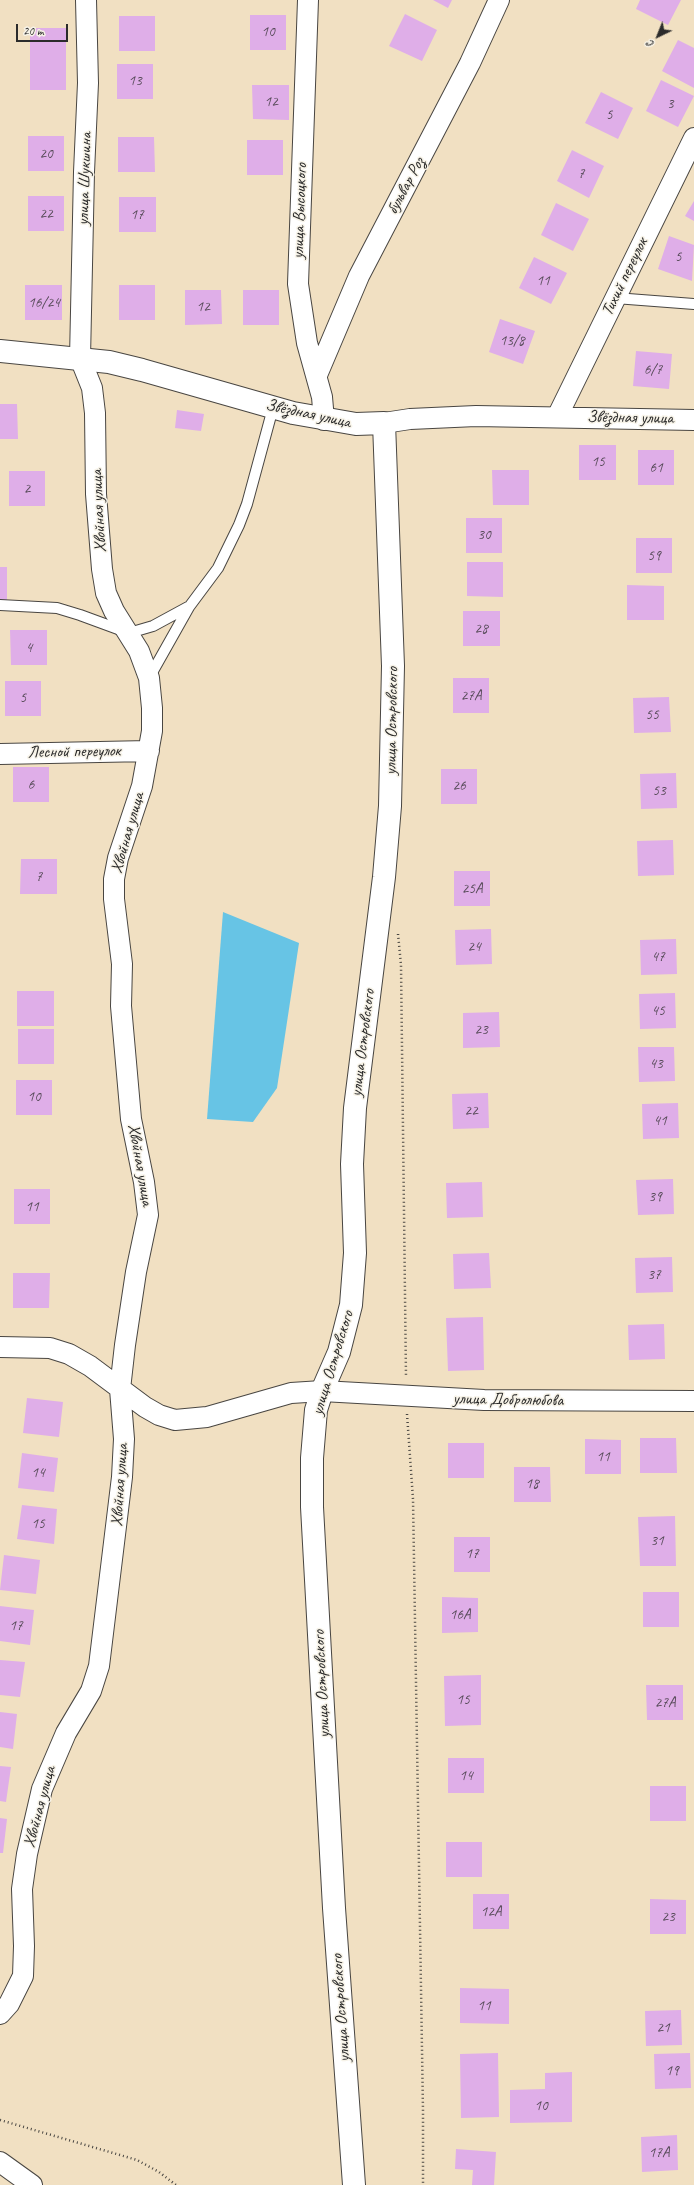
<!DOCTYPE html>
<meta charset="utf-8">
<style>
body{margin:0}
#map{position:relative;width:694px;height:2185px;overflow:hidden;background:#f1e0c2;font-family:Caveat,sans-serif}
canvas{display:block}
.north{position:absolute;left:638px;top:16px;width:40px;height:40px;-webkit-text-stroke:3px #f7f3e8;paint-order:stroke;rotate:223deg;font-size:11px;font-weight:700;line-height:16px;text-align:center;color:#2b2b2b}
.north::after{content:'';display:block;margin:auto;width:14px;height:18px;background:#2b2b2b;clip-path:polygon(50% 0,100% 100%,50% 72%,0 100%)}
.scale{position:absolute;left:16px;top:24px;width:52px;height:18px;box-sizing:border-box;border:2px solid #2b2b2b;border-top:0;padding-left:5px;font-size:12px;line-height:14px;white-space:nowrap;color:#2b2b2b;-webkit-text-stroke:3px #f7f3e8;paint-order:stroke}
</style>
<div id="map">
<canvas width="694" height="2185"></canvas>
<div class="north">С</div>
<div class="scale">20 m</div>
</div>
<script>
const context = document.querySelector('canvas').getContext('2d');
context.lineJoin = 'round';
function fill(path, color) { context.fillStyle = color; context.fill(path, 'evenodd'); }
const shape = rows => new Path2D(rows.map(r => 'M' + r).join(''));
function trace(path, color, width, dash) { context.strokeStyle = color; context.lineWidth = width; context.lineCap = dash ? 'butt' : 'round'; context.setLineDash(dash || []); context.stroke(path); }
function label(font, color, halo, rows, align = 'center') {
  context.font = font + ' Caveat,sans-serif'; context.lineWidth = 3; context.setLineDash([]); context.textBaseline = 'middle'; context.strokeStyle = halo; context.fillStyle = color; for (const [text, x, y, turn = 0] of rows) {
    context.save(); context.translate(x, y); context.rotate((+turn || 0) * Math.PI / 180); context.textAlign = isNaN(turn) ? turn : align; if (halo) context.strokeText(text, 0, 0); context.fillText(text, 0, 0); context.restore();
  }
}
fill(shape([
 [223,912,299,943,277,1088,253,1122,207,1119]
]), '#67c4e5');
fill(shape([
 [433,0,452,0,448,8],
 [640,0,681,0,668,25,636,9],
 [405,14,437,30,422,61,389,46],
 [250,15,286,15,286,50,250,50],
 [119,16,155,16,155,51,119,51],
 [30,28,66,28,66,90,30,90],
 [678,40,694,48,694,88,662,71],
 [117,64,153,64,153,99,117,99],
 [661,80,694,96,678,127,646,111],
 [252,85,289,85,289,120,253,119],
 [601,92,633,108,618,139,585,123],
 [28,136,64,136,64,171,28,171],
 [118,137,154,137,155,172,118,172],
 [247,140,283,140,283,175,247,175],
 [572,150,604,166,589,198,557,181],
 [28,196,64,196,64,231,28,231],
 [119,197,156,197,156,232,119,232],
 [694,201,694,221,685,216],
 [556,203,589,219,573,251,541,235],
 [669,236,694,245,692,281,658,269],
 [534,257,567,273,551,304,519,288],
 [25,285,62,285,62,320,25,320],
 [119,285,155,285,155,320,119,320],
 [185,290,221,290,222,324,185,325],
 [243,290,279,290,279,325,243,325],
 [500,319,535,331,523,364,489,352],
 [636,351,672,354,669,389,633,386],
 [0,404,17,404,18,439,0,439],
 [177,410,204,414,201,431,175,428],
 [579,445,616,445,616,480,579,480],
 [638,450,674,450,674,485,638,485],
 [492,470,529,470,529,505,493,505],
 [9,471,45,471,45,506,9,506],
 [466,518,502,518,502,553,466,553],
 [636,538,672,538,672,573,636,573],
 [467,562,503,562,503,597,467,596],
 [0,567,7,567,7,602,0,602],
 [627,585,664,586,664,620,627,620],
 [463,611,500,611,500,646,463,646],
 [10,630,47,630,47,665,11,665],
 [453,678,489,678,489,713,453,713],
 [5,681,41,681,41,716,5,716],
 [669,697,671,732,634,733,633,698],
 [13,767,49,767,49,802,13,802],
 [441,769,477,769,477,804,441,804],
 [676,773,677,808,641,809,640,774],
 [673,840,674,875,638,876,637,841],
 [21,859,57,859,57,894,20,894],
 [454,871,490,871,490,906,454,906],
 [491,929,492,964,456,965,455,930],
 [676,939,677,974,641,975,640,940],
 [17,991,54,991,54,1026,17,1026],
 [675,993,676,1028,640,1029,639,994],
 [499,1012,500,1047,463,1048,463,1013],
 [18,1029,54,1029,54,1064,18,1064],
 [638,1047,674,1047,675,1081,639,1082],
 [16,1080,52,1080,52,1115,16,1115],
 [488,1093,489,1128,453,1129,452,1094],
 [678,1103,679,1138,643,1139,642,1104],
 [673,1179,674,1214,638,1215,636,1180],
 [482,1182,483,1217,447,1218,446,1183],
 [14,1189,50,1189,50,1224,14,1224],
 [489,1253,491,1288,454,1289,453,1254],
 [672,1257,673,1292,636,1293,635,1258],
 [13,1273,50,1273,49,1308,13,1308],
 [483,1317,484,1370,448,1371,446,1318],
 [664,1324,665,1359,629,1360,628,1325],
 [27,1398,63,1402,59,1437,23,1433],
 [640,1438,676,1438,677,1473,640,1473],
 [585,1439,621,1440,621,1474,585,1474],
 [448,1443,484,1443,484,1478,448,1478],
 [22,1453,58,1458,54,1492,18,1488],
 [514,1467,550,1467,551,1502,514,1502],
 [22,1505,57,1509,54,1544,17,1539],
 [675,1516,676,1566,640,1566,638,1517],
 [454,1537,490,1537,490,1572,454,1572],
 [4,1555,40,1560,36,1594,0,1590],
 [643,1592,679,1592,679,1627,643,1627],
 [442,1597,478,1598,478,1632,442,1633],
 [0,1606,34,1610,30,1645,0,1641],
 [0,1660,25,1662,20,1697,0,1695],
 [481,1675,481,1725,445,1726,444,1676],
 [646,1685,683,1685,683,1720,647,1720],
 [0,1712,17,1714,13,1749,0,1747],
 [448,1758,484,1758,484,1793,448,1793],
 [0,1766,11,1767,6,1802,0,1801],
 [650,1786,686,1786,686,1821,650,1821],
 [0,1818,7,1819,3,1853,0,1853],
 [446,1842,482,1842,482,1877,446,1877],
 [473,1894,509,1894,509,1929,473,1929],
 [650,1899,686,1900,686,1934,650,1934],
 [460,1988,509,1989,509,2024,460,2023],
 [681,2010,682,2045,646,2046,645,2011],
 [498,2053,499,2117,461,2118,460,2054],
 [690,2053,691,2088,655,2089,654,2054],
 [572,2072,572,2122,510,2123,510,2090,545,2089,545,2073],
 [677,2135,678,2170,642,2172,641,2137],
 [456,2149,496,2152,494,2185,472,2185,473,2170,455,2169]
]), '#dfaee8');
const service = shape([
 [615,298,694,304],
 [0,605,57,608,80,615,129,633,153,626,188,607],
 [149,678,189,607,218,568,239,525,247,504,273,408]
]);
const minor = shape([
 [308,0,298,284,307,343,322,397,324,420],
 [317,375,359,276,470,63,499,0],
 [557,417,694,138],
 [384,423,410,419,476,416,694,420],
 [0,754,149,751],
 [0,1347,50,1348,69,1354,90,1366,145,1407,159,1415,175,1420,207,1417,291,1393,322,1391,484,1400,694,1401],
 [0,2014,9,2004,23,1976,24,1946,22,1889,27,1854,42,1789,66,1733,91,1691,99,1666,122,1477,124,1439,120,1389,125,1345,136,1272,148,1215,144,1182,131,1119,121,1006,122,964,114,899,114,879,118,858,142,786,152,731,152,708,149,678,139,651,114,611,106,593,102,569,96,494,95,413,92,388,80,358,84,172,88,83,86,0],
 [0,2162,32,2185]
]);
const tertiary = shape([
 [0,351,109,362,142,370,293,413,356,424,384,423,393,666,390,806,384,877,355,1108,352,1164,355,1253,351,1305,339,1352,322,1391,316,1410,312,1458,312,1507,334,1908,354,2185]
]);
trace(service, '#494642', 12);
trace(minor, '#494642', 22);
trace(tertiary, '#494642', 24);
trace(shape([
 [398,934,401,965,406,1377],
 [407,1414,413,1499,423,2111,423,2185],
 [0,2120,137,2160,159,2172,176,2185]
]), '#494642', 2.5, [1, 3]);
trace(service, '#fff', 10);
trace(minor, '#fff', 20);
trace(tertiary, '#fff', 22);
label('15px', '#584c5a', null, [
 ["10",268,32],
 ["13",135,81],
 ["12",271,102],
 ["3",670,104],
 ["5",609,115],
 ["20",46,154],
 ["7",581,174],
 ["22",46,214],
 ["17",137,215],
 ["5",678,257],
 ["11",543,281],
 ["16/24",44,303],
 ["12",203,307],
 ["13/8",512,341],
 ["6/7",653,370],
 ["15",598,462],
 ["61",656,468],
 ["2",27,489],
 ["30",484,535],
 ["59",654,556],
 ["28",481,629],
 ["4",29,648],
 ["27А",471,696],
 ["5",23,698],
 ["55",652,715],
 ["6",31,785],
 ["26",459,786],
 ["53",659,791],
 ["7",39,877],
 ["25А",472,889],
 ["24",474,947],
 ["47",658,957],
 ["45",658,1011],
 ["23",481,1030],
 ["43",656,1064],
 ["10",34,1097],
 ["22",471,1111],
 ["41",660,1121],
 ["39",655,1197],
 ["11",32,1207],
 ["37",654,1275],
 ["11",603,1457],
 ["14",38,1473],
 ["18",532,1484],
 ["15",38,1524],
 ["31",657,1541],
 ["17",472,1554],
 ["16А",460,1615],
 ["17",16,1626],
 ["15",463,1700],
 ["27А",665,1703],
 ["14",466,1776],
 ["12А",491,1912],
 ["23",668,1917],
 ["11",484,2006],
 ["21",663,2028],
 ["19",672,2071],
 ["10",541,2106],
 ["17А",659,2153]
]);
label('17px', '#2b2b2b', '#f7f3e8', [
 ["улица Шукшина",85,179,-88],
 ["бульвар Роз",406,186,-62],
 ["улица Высоцкого",300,211,-88],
 ["Тихий переулок",625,277,-64],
 ["Звёздная улица",308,414,12],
 ["Звёздная улица",630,418,1],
 ["Хвойная улица",99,511,-93],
 ["улица Островского",392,721,-89],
 ["Лесной переулок",74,752,-1],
 ["Хвойная улица",128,833,-74],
 ["улица Островского",363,1043,-83],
 ["Хвойная улица",140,1165,80],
 ["улица Островского",333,1363,-73],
 ["улица Добролюбова",508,1400,1],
 ["Хвойная улица",120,1485,-86],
 ["улица Островского",322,1684,-93],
 ["Хвойная улица",40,1807,-75],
 ["улица Островского",341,2008,-94]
]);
</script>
